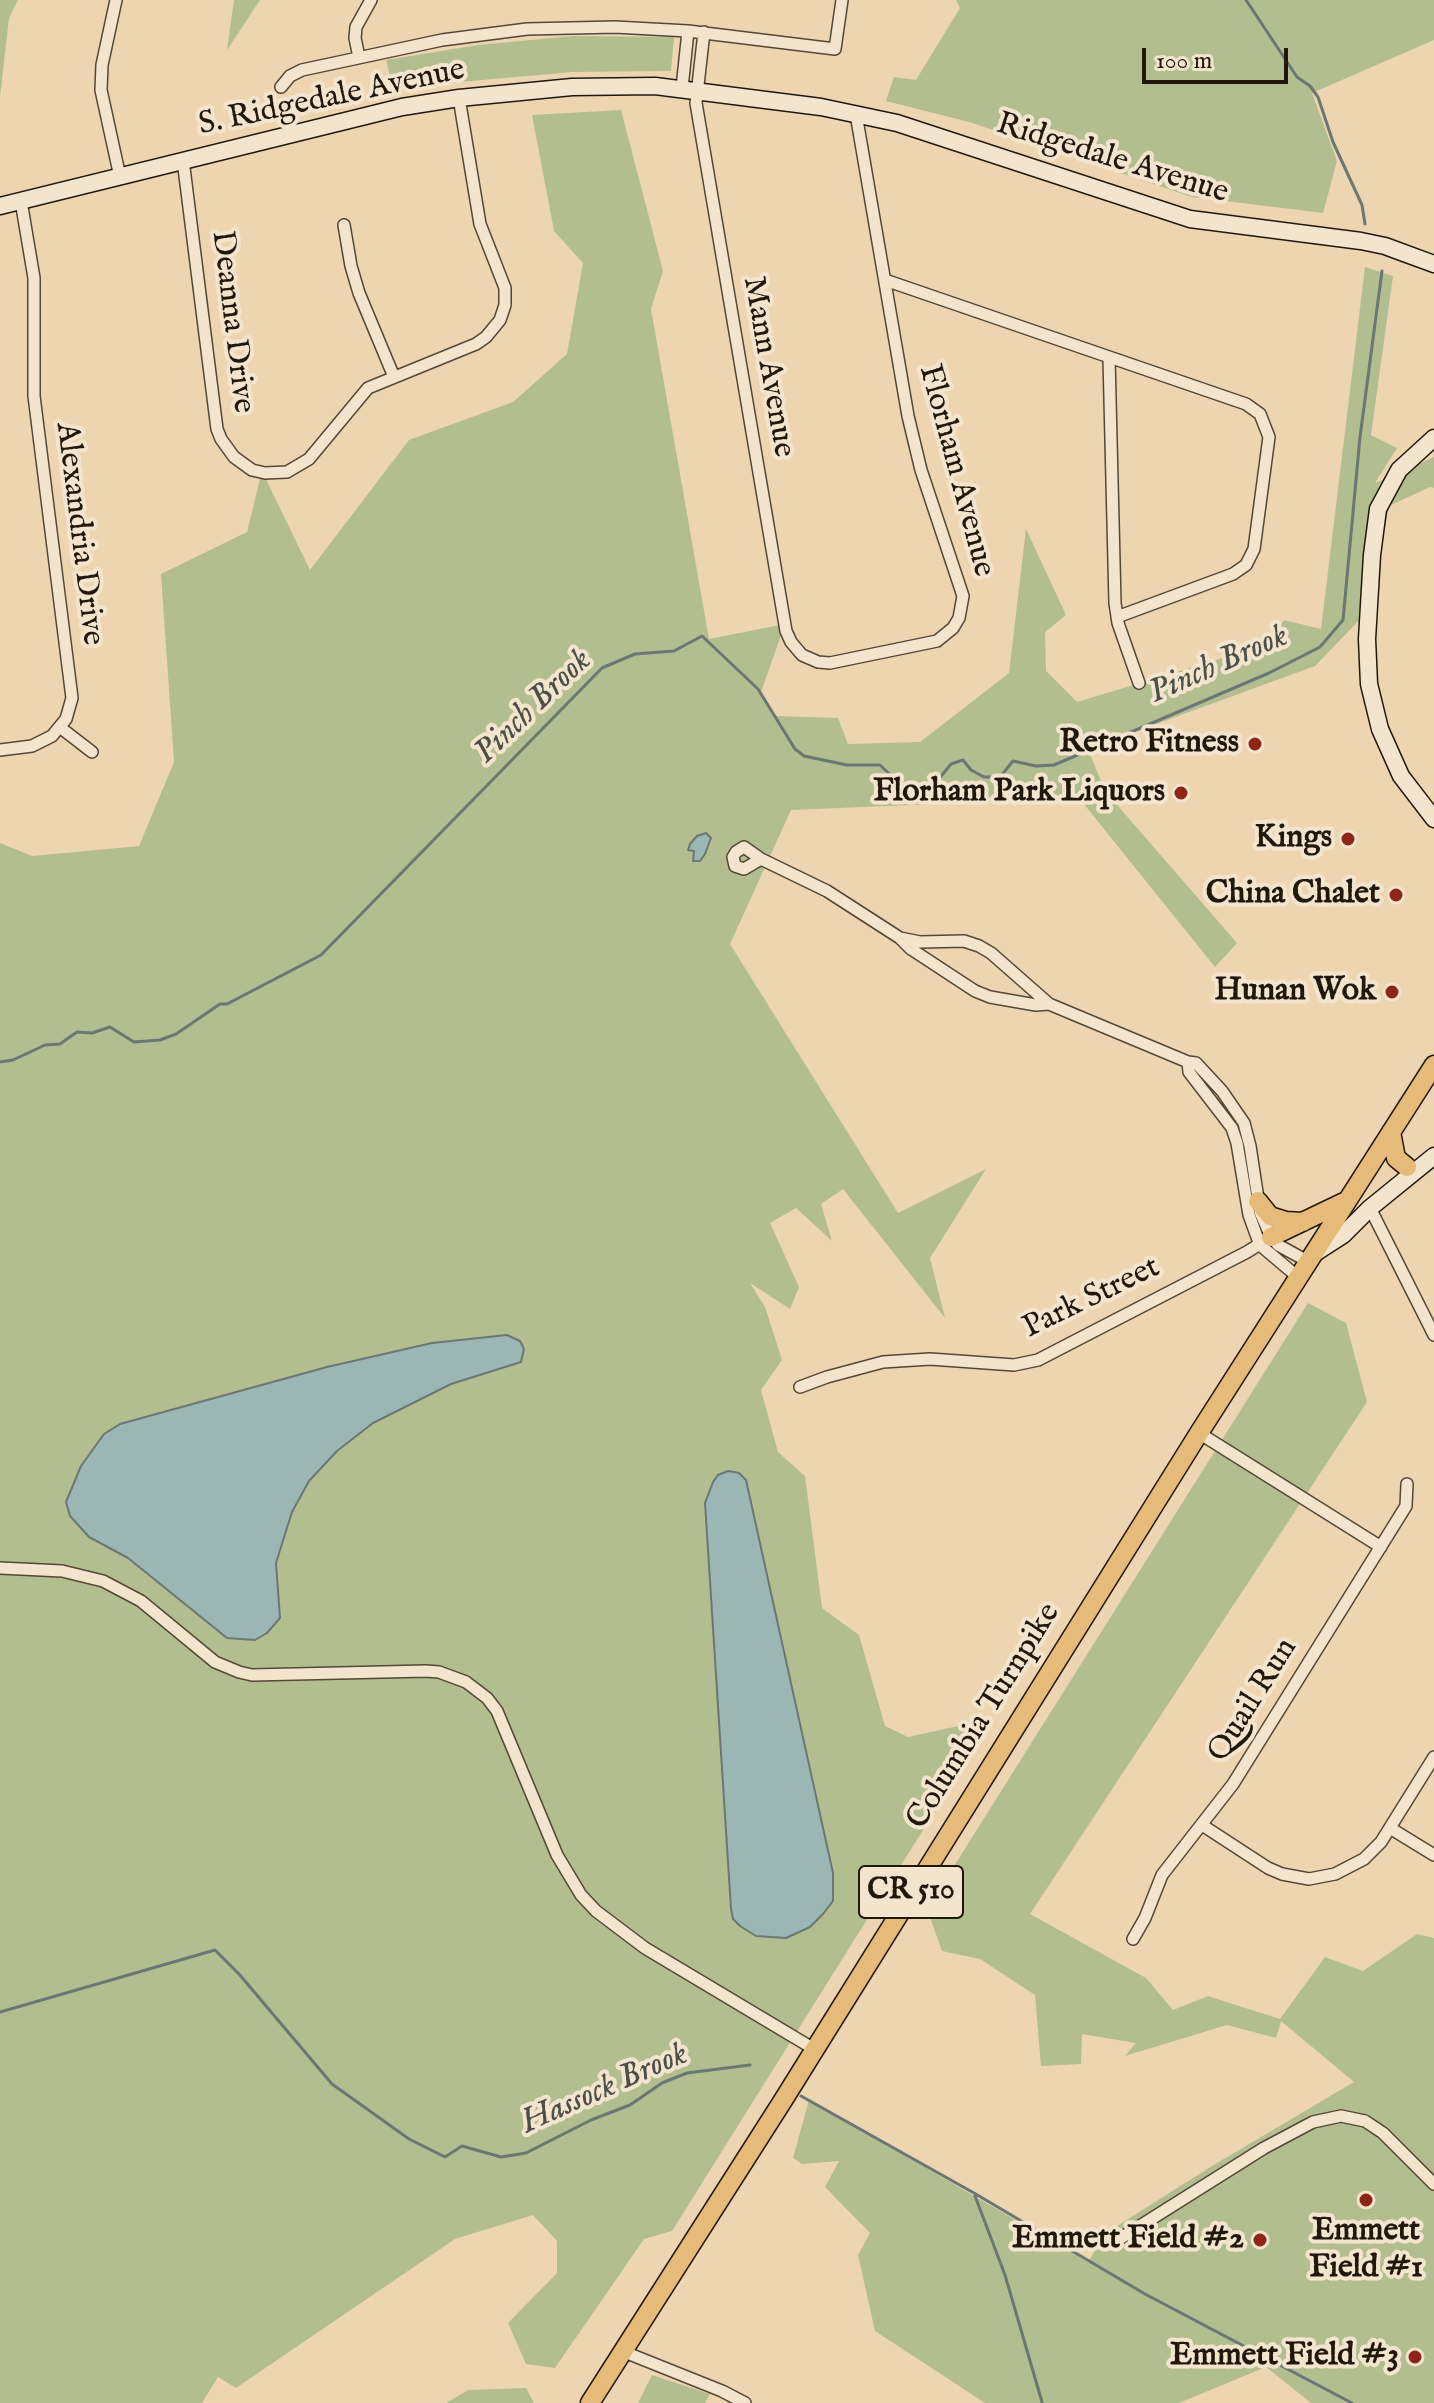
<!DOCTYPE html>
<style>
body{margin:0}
#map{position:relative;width:1434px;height:2403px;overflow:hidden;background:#edd5b2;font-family:"IM FELL English",serif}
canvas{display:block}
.scale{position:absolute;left:1142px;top:48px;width:146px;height:36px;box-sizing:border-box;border:4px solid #21180c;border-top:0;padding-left:10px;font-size:24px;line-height:28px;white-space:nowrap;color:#21180c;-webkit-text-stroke:6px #f3e4cd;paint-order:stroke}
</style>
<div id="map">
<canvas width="1434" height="2403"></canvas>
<div class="scale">100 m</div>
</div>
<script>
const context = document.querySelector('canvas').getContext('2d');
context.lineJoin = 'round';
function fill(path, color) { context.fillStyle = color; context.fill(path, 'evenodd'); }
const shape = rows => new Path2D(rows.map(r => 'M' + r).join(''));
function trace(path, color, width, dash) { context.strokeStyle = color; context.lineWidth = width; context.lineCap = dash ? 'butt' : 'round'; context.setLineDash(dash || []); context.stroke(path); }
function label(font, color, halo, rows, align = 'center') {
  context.font = font + ' "IM FELL English",serif'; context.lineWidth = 8; context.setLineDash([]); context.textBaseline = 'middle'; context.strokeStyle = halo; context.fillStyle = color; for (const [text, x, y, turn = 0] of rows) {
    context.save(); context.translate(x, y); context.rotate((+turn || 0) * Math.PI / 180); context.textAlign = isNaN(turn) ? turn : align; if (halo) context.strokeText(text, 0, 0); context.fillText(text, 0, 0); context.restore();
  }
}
fill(shape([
 [0,0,18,0,9,18,0,97],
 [234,0,260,0,227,50],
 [956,0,1434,0,1434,40,1312,93,1337,161,1323,213,1192,197,969,122,886,101,894,77,916,80,960,8],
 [573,36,674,37,671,71,572,72,393,88,386,60,478,45],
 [621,110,663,271,651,309,709,639,785,624,761,692,776,716,838,718,848,744,920,742,1009,673,1026,529,1066,615,1045,632,1046,671,1077,702,1269,644,1284,620,1321,629,1365,267,1393,276,1371,435,1397,448,1375,483,1434,457,1434,488,1430,487,1389,506,1370,609,1315,666,1088,749,1105,791,1237,943,1215,967,1079,798,791,810,730,944,898,1213,986,1169,930,1258,945,1318,843,1189,821,1204,832,1241,796,1208,770,1223,799,1287,790,1309,750,1283,765,1307,782,1360,761,1390,778,1452,805,1476,822,1608,859,1635,885,1726,908,1737,963,1725,982,1736,672,2231,644,2239,555,2368,526,2364,508,2323,557,2273,557,2241,533,2215,455,2239,236,2388,218,2377,202,2403,0,2403,0,843,32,856,139,846,174,762,161,574,247,532,262,471,310,570,409,440,513,402,567,354,583,263,554,231,532,115],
 [1308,1303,1346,1323,1367,1402,1030,1914,1146,1978,1173,2010,1208,1996,1280,2019,1325,1957,1363,1971,1417,1934,1434,1938,1434,2403,1311,2403,1266,2367,1179,2403,985,2403,875,2331,858,2255,870,2233,825,2187,839,2161,802,2164,793,2158,809,2100,1088,2262,1106,2233,1212,2166,1354,2082,1281,2021,1276,2038,1227,2025,1125,2056,1136,2043,1082,2034,1081,2064,1041,2066,1035,1995,980,1959,942,1951,927,1909],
 [652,2375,710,2394,705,2403,638,2403],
 [526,2388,534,2403,446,2403,468,2390]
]), '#b3be90');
const water = shape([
 [706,833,711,838,705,854,700,861,693,861,694,851,688,850,690,844,697,836,706,833],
 [507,1335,520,1341,524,1349,521,1362,451,1384,373,1423,337,1451,309,1481,292,1512,276,1563,280,1618,267,1633,255,1640,227,1638,128,1558,89,1537,70,1516,66,1502,81,1466,104,1434,120,1424,327,1367,432,1343,507,1335],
 [728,1471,739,1473,746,1480,833,1873,833,1901,823,1914,810,1927,786,1938,756,1936,740,1926,733,1919,731,1909,705,1503,713,1482,718,1475,728,1471]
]);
fill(water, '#9cb6b6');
trace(water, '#6b7772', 2);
trace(shape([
 [1246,0,1297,77,1310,86,1318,97,1333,142,1362,205,1365,224],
 [0,1062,13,1060,45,1045,60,1044,77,1032,92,1033,110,1027,134,1042,160,1040,176,1034,220,1004,227,1004,321,955,602,668,635,654,674,651,702,636,758,689,795,749,804,756,847,765,880,765,902,786,914,791,925,790,934,785,951,764,963,760,971,770,984,777,1000,777,1013,761,1036,766,1054,765,1269,673,1320,647,1343,620,1360,437,1382,271],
 [0,2012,215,1950,239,1974,332,2084,409,2139,445,2157,462,2146,501,2157,526,2153,591,2120,630,2105,662,2083,687,2073,750,2065],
 [801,2096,974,2193,1145,2294,1352,2403],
 [975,2196,1005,2275,1042,2402]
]), '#6b7772', 3);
const street = shape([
 [116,0,102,65,101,90,120,177],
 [704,32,696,103,786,631,791,642,802,655,818,662,830,663,937,641,953,628,959,618,963,596,921,470,908,416,856,114],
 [359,57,355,38,356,27,371,0],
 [281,87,290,76,302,70,442,40,527,29,615,27,688,31,835,49,842,0],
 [682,88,688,31],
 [183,160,217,429,221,439,234,457,252,470,265,473,287,472,309,459,368,388,476,344,486,337,500,320,505,305,505,288,480,224,459,98],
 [344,225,351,266,359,293,394,377],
 [885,280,1246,404,1260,414,1269,437,1254,549,1246,565,1233,574,1117,617],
 [1109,358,1115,603,1118,623,1139,683],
 [61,728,92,752],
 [0,750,32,746,52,736,66,719,72,698,34,396,34,278,21,201],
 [761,859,744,869,735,866,733,857,736,852,744,847,761,859,827,891,900,938,911,949,975,991,990,997,1036,1005,1049,1004,1188,1062,1196,1063,1222,1091,1244,1123,1250,1146,1260,1212,1271,1237,1278,1245,1309,1262],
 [900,938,920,942,964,941,979,946,991,953,1049,1004],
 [1188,1062,1189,1072,1232,1128,1237,1143,1249,1215,1260,1245,1299,1278],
 [1370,1208,1434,1335],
 [800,1387,827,1377,883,1362,930,1359,1014,1365,1038,1360,1247,1252,1271,1237],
 [1199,1433,1381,1547],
 [0,1568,62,1571,103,1581,141,1601,215,1662,239,1672,252,1675,426,1671,439,1672,466,1682,487,1698,497,1711,557,1855,581,1895,596,1911,645,1948,814,2049],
 [1202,1825,1268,1868,1282,1874,1309,1879,1335,1874,1364,1859,1381,1842,1434,1757],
 [1390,1828,1434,1855],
 [1133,1939,1145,1918,1162,1875,1233,1784,1406,1506,1407,1484],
 [1113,2243,1264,2148,1313,2122,1341,2116,1365,2121,1383,2133,1434,2184],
 [622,2351,722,2391,745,2403]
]);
const secondary = shape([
 [0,206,402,107,459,98,572,87,655,86,821,107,897,123,1190,219,1361,241,1385,246,1434,264],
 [1434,438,1399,470,1378,509,1372,555,1367,639,1369,684,1380,729,1401,776,1434,819],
 [1315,1253,1343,1235,1370,1208,1434,1156]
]);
const primary = shape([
 [1391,1132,1396,1158,1407,1167],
 [1258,1201,1270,1216,1286,1221,1303,1222],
 [1271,1237,1344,1202],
 [590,2403,782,2102,1199,1433,1434,1065]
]);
trace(street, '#544736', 14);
trace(secondary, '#21180c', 19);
trace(primary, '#21180c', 21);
trace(street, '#f3e4cd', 11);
trace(secondary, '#f3e4cd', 16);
trace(primary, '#e6ba79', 18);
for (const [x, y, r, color] of [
 [1255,744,8,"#8f2418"],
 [1181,793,8,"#8f2418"],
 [1348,839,8,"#8f2418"],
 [1396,895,8,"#8f2418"],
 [1392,992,8,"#8f2418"],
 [1366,2200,8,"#8f2418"],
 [1260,2240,8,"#8f2418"],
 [1415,2357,8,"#8f2418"]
]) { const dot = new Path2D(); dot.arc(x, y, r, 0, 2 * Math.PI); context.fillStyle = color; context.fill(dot); trace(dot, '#f3e4cd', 3); }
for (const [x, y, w] of [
 [911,1892,104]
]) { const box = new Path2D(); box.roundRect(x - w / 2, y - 26, w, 52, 6); context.fillStyle = '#f3e4cd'; context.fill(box); trace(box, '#21180c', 2); }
label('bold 30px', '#21180c', null, [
 ["CR 510",911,1892]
]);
label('32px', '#21180c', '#f3e4cd', [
 ["S. Ridgedale Avenue",332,99,-12],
 ["Ridgedale Avenue",1112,160,17],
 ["Deanna Drive",231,322,83],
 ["Mann Avenue",767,367,80],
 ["Florham Avenue",955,471,75],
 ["Alexandria Drive",78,534,83],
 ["Park Street",1092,1299,-26],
 ["Quail Run",1254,1701,-58],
 ["Columbia Turnpike",985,1717,-58]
]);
label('bold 32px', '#21180c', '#f3e4cd', [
 ["Retro Fitness",1239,744],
 ["Florham Park Liquors",1165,793],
 ["Kings",1332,839],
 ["China Chalet",1380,895],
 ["Hunan Wok",1376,992],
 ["Emmett",1366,2232,"center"],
 ["Field #1",1366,2269,"center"],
 ["Emmett Field #2",1244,2240],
 ["Emmett Field #3",1399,2357]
], 'right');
label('italic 34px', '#4c4f48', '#f3e4cd', [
 ["Pinch Brook",1219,666,-24],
 ["Pinch Brook",534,708,-44],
 ["Hassock Brook",605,2090,-24]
]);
</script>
